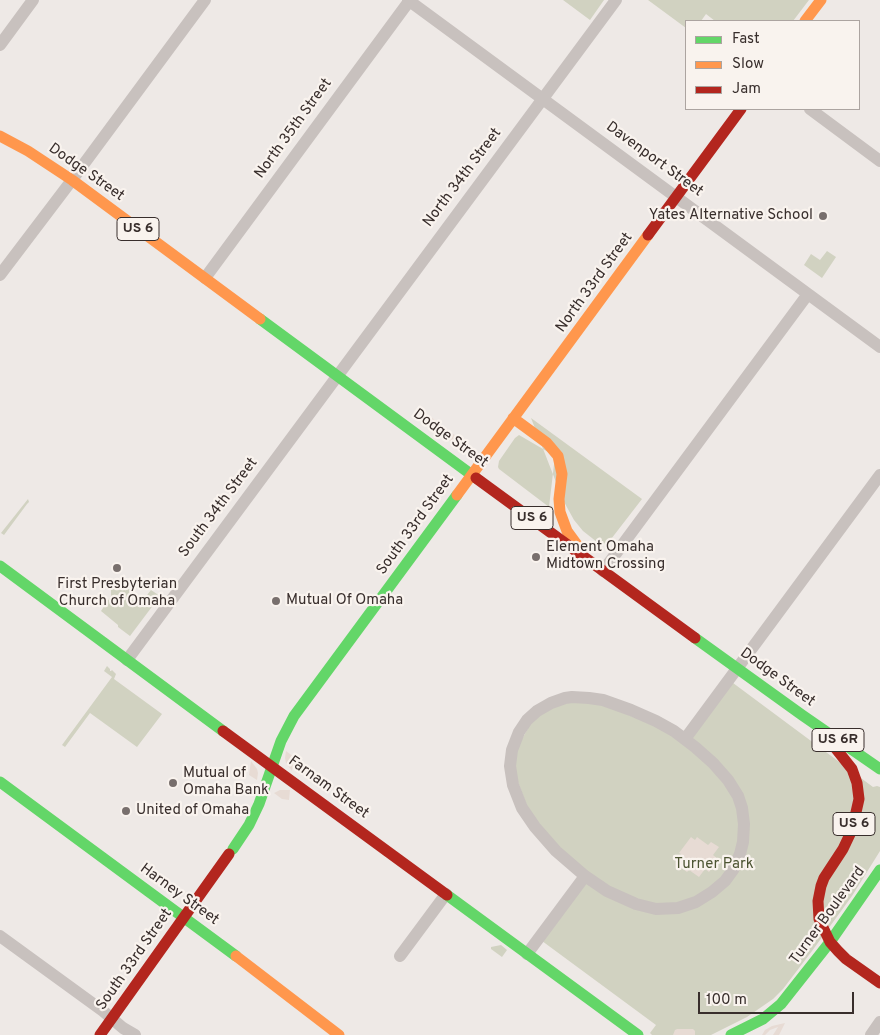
<!DOCTYPE html>
<style>
body{margin:0}
#map{position:relative;width:880px;height:1035px;overflow:hidden;background:#eee9e6;font-family:Overpass,sans-serif}
canvas{display:block}
.legend{position:absolute;left:685px;top:20px;width:175px;height:90px;box-sizing:border-box;background:#f9f3ee;border:1px solid #aca4a0;margin:0;padding:6px 9px;list-style:none;font-size:15px;color:#382e2c}
.legend li{display:flex;align-items:center;gap:10px;height:25px}
.legend b{width:25px;border:1px solid #aca4a0}
.scale{position:absolute;left:698px;top:992px;width:156px;height:22px;box-sizing:border-box;border:2px solid #382e2c;border-top:0;padding-left:6px;font-size:15px;line-height:18px;white-space:nowrap;color:#382e2c;-webkit-text-stroke:4px #f9f3ee;paint-order:stroke}
</style>
<div id="map">
<canvas width="880" height="1035"></canvas>
<ul class="legend">
<li><b style="height:6px;background:#63d668"></b>Fast</li>
<li><b style="height:6px;background:#ff974d"></b>Slow</li>
<li><b style="height:6px;background:#b3261e"></b>Jam</li>
</ul>
<div class="scale">100 m</div>
</div>
<script>
const context = document.querySelector('canvas').getContext('2d');
context.lineJoin = 'round';
function fill(path, color) { context.fillStyle = color; context.fill(path, 'evenodd'); }
const shape = rows => new Path2D(rows.map(r => 'M' + r).join(''));
function trace(path, color, width, dash) { context.strokeStyle = color; context.lineWidth = width; context.lineCap = dash ? 'butt' : 'round'; context.setLineDash(dash || []); context.stroke(path); }
function label(font, color, halo, rows, align = 'center') {
  context.font = font + ' Overpass,sans-serif'; context.lineWidth = 4.5; context.setLineDash([]); context.textBaseline = 'middle'; context.strokeStyle = halo; context.fillStyle = color; for (const [text, x, y, turn = 0] of rows) {
    context.save(); context.translate(x, y); context.rotate((+turn || 0) * Math.PI / 180); context.textAlign = isNaN(turn) ? turn : align; if (halo) context.strokeText(text, 0, 0); context.fillText(text, 0, 0); context.restore();
  }
}
fill(shape([
 [563,0,604,0,590,20],
 [648,0,809,0,793,21,715,21,706,14,701,21,686,21,686,28],
 [827,251,836,257,822,278,804,265,811,254,820,260],
 [531,418,642,499,608,543,600,544,597,542,583,531,574,520,563,500],
 [519,435,555,456,549,507,499,469,498,467,499,461,515,438],
 [28,499,29,502,27,504,4,535,1,533],
 [118,581,133,592,129,598,139,605,151,590,160,596,130,636,118,627,118,625,101,611,111,596,111,588],
 [107,666,110,669,110,671,111,671,112,670,116,674,114,679,162,714,137,747,90,713,65,747,62,745,112,677,104,671],
 [729,680,873,787,877,786,880,787,880,851,852,896,812,951,783,989,773,999,747,1017,711,1035,652,1035,650,1033,656,1025,538,938,584,876,535,827,510,761,538,710,589,698,685,739],
 [501,945,507,950,502,957,491,949,491,947]
]), '#d1d2c1');
fill(shape([
 [431,417,465,443,461,449,426,423],
 [286,751,294,757,292,771,286,763,285,758],
 [251,761,257,769,258,773,257,780,249,775],
 [280,790,290,790,289,800,282,799,274,793],
 [691,837,695,840,697,837,708,845,711,842,719,847,713,855,718,859,709,872,705,869,699,877,689,870,687,872,680,867,683,862,678,859,681,854,679,853],
 [785,1023,779,1035,773,1035,778,1027,770,1030,765,1035,762,1035,765,1030,772,1026],
 [677,1029,693,1029,695,1031,695,1035,673,1035,675,1030]
]), '#e7dbd4');
trace(shape([
 [408,0,880,347],
 [0,45,33,0],
 [810,109,880,161],
 [0,275,72,180,205,0],
 [205,278,410,0],
 [603,571,808,294],
 [127,660,616,0],
 [572,697,589,698,603,700,631,710,656,721,674,731,695,747,713,763,728,780,738,796,742,808,744,824,743,842,740,854,733,870,725,881,712,892,696,902,678,908,656,909,636,904,607,891,585,876,556,851,535,827,522,808,513,785,510,766,512,750,519,732,527,720,537,711,551,703,565,698,572,697],
 [685,739,880,475],
 [0,936,103,1011,123,1028,135,1035],
 [527,954,585,876],
 [400,956,446,894],
 [871,1035,880,1022]
]), '#c8c1be', 12);
trace(shape([
 [260,319,476,478],
 [0,566,223,731],
 [695,638,802,715,880,769],
 [0,782,236,956],
 [233,849,249,825,259,804,281,741,294,716,457,495],
 [447,895,638,1035],
 [731,1035,763,1019,781,1004,830,942,880,870]
]), '#63d668', 11);
trace(shape([
 [805,21,821,0],
 [0,136,28,151,72,180,260,319],
 [513,418,547,443,558,456,562,474,559,499,560,512,567,531,578,546],
 [457,495,648,235],
 [236,956,339,1035]
]), '#ff974d', 11);
trace(shape([
 [648,235,741,109],
 [476,478,695,638],
 [223,731,447,895],
 [833,745,852,769,857,783,859,799,852,830,843,849,824,878,821,886,818,901,819,919,830,942,838,951,846,959,880,983],
 [100,1035,229,854]
]), '#b3261e', 11);
for (const [x, y, r, color] of [
 [823,216,5,"#786f6d"],
 [536,557,5,"#786f6d"],
 [117,568,5,"#786f6d"],
 [276,601,5,"#786f6d"],
 [173,783,5,"#786f6d"],
 [126,811,5,"#786f6d"]
]) { const dot = new Path2D(); dot.arc(x, y, r, 0, 2 * Math.PI); context.fillStyle = color; context.fill(dot); trace(dot, '#f9f3ee', 2); }
for (const [x, y, w] of [
 [138,229,42],
 [532,518,42],
 [838,740,52],
 [854,824,42]
]) { const box = new Path2D(); box.roundRect(x - w / 2, y - 11.5, w, 23, 4); context.fillStyle = '#f9f3ee'; context.fill(box); trace(box, '#382e2c', 1); }
label('bold 14px', '#382e2c', null, [
 ["US 6",138,229],
 ["US 6",532,518],
 ["US 6R",838,740],
 ["US 6",854,824]
]);
label('15px', '#382e2c', '#f9f3ee', [
 ["North 35th Street",294,129,-54],
 ["Davenport Street",654,160,36],
 ["Dodge Street",86,173,35],
 ["North 34th Street",463,178,-53],
 ["North 33rd Street",595,283,-54],
 ["Dodge Street",450,439,36],
 ["South 34th Street",219,508,-53],
 ["South 33rd Street",416,525,-54],
 ["Dodge Street",777,678,36],
 ["Farnam Street",328,788,36],
 ["Harney Street",179,895,36],
 ["Turner Boulevard",828,916,-54],
 ["South 33rd Street",135,960,-55]
]);
label('15px', '#382e2c', '#f9f3ee', [
 ["Yates Alternative School",813,216,"right"],
 ["Element Omaha",546,548],
 ["Midtown Crossing",546,565],
 ["First Presbyterian",117,585,"center"],
 ["Church of Omaha",117,602,"center"],
 ["Mutual Of Omaha",286,601],
 ["Mutual of",183,774],
 ["Omaha Bank",183,791],
 ["United of Omaha",136,811]
], 'left');
label('15px', '#4c5432', '#f9f3ee', [
 ["Turner Park",714,865]
]);
</script>
